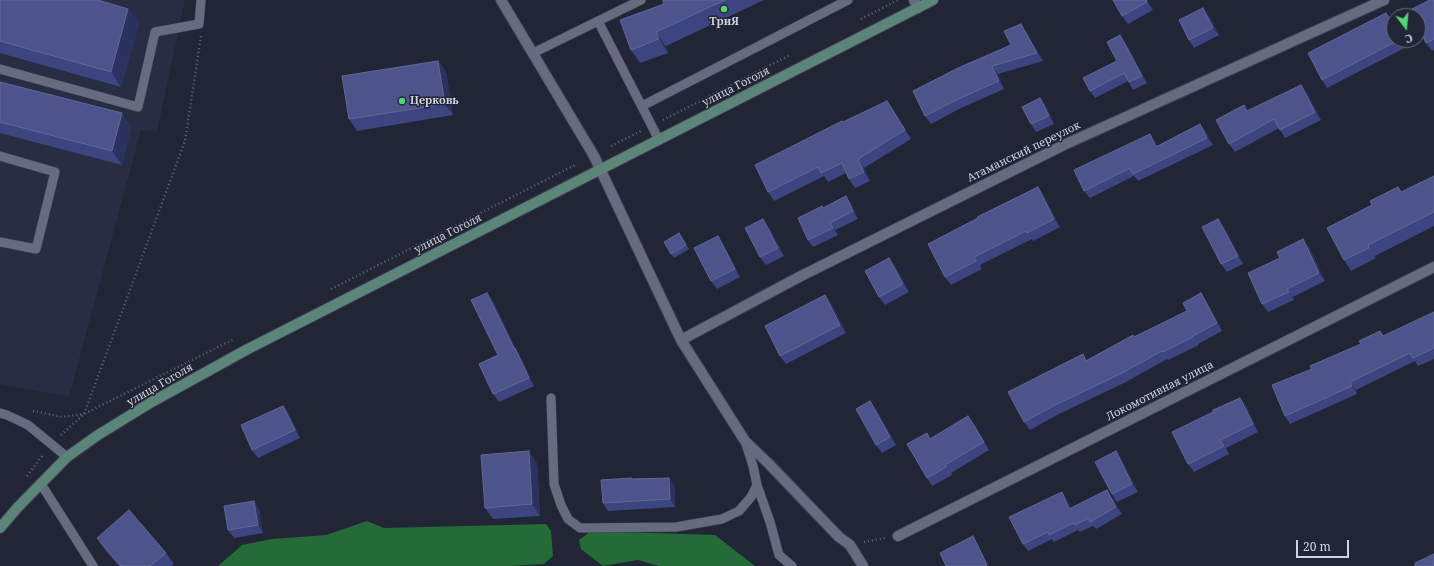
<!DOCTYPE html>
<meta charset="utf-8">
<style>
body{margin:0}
#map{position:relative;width:1434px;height:566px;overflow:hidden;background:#212536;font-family:"Noto Serif",serif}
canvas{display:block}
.north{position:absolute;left:1386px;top:8px;width:40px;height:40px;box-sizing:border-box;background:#212536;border:1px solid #676b7a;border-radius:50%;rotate:164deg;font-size:11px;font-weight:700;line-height:16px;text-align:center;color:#d0d3df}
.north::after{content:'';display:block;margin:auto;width:14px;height:18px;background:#4fd675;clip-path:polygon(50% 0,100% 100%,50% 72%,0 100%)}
.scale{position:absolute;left:1296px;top:540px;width:53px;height:18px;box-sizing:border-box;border:2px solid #d0d3df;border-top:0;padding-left:5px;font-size:12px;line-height:14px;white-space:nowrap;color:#d0d3df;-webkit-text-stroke:3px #212536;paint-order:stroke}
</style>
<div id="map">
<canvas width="1434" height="566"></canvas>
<div class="north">С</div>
<div class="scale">20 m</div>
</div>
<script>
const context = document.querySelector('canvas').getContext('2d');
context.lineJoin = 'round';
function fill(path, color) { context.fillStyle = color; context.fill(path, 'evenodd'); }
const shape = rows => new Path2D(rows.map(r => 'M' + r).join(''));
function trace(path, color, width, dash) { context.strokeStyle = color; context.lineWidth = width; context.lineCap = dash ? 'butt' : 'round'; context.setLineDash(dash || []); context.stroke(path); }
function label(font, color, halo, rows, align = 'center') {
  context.font = font + ' "Noto Serif",serif'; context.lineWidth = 3; context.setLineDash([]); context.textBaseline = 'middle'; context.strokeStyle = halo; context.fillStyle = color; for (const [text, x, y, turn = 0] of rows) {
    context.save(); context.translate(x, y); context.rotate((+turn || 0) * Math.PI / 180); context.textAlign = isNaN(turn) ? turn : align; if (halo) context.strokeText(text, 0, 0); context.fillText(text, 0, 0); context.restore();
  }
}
fill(shape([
 [0,0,185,0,157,132,141,130,69,397,0,384]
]), '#282d44');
fill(shape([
 [367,521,384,528,546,524,551,531,553,556,544,564,510,566,218,566,242,545,272,539,326,535],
 [591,531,715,535,755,566,659,566,638,560,603,566,581,549,579,540]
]), '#256b38');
const service = shape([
 [598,21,659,140],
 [533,53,641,0],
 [0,69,138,107,155,32,199,24,201,0],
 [642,106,848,0],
 [0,156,55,172,36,249,0,242],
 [551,398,554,484,561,505,568,519,580,528,676,527,722,519,739,511,751,497,757,485,753,466,745,441],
 [0,413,7,415,28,425,67,457],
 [41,484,93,566],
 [757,485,770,522,779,555,792,566]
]);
const minor = shape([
 [501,0,594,156,681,340,745,441,769,464,839,537,850,545,863,566],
 [914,0,918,8],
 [681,340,801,276,1066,144,1384,0],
 [898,536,1434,267]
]);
const secondary = shape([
 [0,528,18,507,67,457,98,435,150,403,246,350,933,0]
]);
trace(service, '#3e414f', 10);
trace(minor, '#3e414f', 12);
trace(secondary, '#3e414f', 12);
trace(shape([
 [861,19,898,0],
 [663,120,790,55],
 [611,146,641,131],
 [331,289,575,165],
 [33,411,62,417,84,414,185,141,201,36],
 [61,435,84,414,234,339],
 [27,476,43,455],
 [864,542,885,538]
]), '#626675', 2.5, [1, 3]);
trace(service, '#666b80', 9);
trace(minor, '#666b80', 10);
trace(secondary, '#5b8578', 10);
fill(shape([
 [0,0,128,9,139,23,121,87,0,53],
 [663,0,764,0,666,46,668,53,640,63,631,50,664,4],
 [1113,0,1147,0,1153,10,1128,24,1122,16],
 [1434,0,1434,50,1432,51,1426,43,1424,38,1327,88,1322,80,1386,13,1391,19,1394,40,1418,40,1418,16],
 [1209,16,1219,35,1194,48,1189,40],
 [1026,32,1043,61,998,74,1004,89,961,108,931,124,925,116,1011,45],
 [1125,42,1147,83,1133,90,1128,81,1095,98,1090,91,1117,61],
 [438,61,446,72,453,115,357,131,349,119],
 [0,82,131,127,122,165,0,133],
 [1301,85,1307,93,1321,120,1285,138,1279,128,1235,152,1229,144,1248,111],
 [1040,98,1046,106,1054,124,1036,132,1031,124],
 [894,111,911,139,864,168,870,181,855,188,849,179,846,173,828,182,824,176,774,201,768,192,843,122],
 [1200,124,1206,132,1213,145,1138,181,1134,176,1090,198,1084,191,1155,141,1157,146],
 [1434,176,1434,226,1375,256,1376,258,1351,271,1344,260,1372,205,1402,192],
 [1043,195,1060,227,1033,241,1032,239,980,265,982,269,951,285,945,277],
 [846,196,851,204,858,219,835,230,838,235,813,247,808,240,822,206,823,208],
 [769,227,784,256,766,265,760,257],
 [1224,227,1243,264,1227,272,1221,264],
 [679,233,689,249,674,258,671,254],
 [723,244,740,277,717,289,711,281],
 [1309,247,1325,281,1293,297,1294,300,1268,312,1262,304],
 [895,266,909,292,885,305,879,297],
 [1201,293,1206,301,1222,331,1198,344,1199,345,1168,360,1167,359,1126,382,1059,414,1030,430,1024,422,1087,360,1134,337,1187,311],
 [493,301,516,350,520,356,534,386,499,402,493,394,498,355],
 [831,303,846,333,786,364,780,356],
 [1434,312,1434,359,1418,366,1415,361,1356,390,1357,394,1290,424,1285,416,1312,369,1384,336],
 [1240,398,1246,406,1258,432,1226,448,1229,454,1194,472,1188,464,1213,412],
 [283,406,289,414,300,438,258,458,252,450],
 [876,409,896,445,882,453,876,445],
 [974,424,989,450,951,473,952,475,932,486,927,478,931,438],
 [1116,451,1121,459,1138,492,1117,502,1112,494],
 [537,463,540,516,493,519,485,508],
 [632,479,675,486,675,507,608,511,603,503],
 [1062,492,1067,500,1071,508,1112,498,1122,514,1096,529,1093,526,1080,532,1078,530,1054,542,1052,539,1028,551,1023,544],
 [259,509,263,533,234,538,228,530],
 [97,538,166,553,174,564,172,566,119,566,105,550]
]), '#3d4581');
fill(shape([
 [1146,0,1147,0,1153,10,1147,2],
 [1203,8,1209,16,1219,35,1213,28],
 [128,9,139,23,121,87,111,72],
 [1021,24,1026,32,1043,61,1037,53],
 [656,32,666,46,668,53,659,39],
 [1120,35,1125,42,1147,83,1142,76],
 [438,61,446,72,453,115,445,104],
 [992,66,998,74,1004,89,999,81],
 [1301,85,1307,93,1321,120,1315,112],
 [1040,98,1046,106,1054,124,1049,116],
 [887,101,894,111,911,139,905,130],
 [122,113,131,127,122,165,112,151],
 [1200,124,1206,132,1213,145,1207,138],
 [1150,134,1155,141,1161,154,1156,147],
 [858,159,864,168,870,181,864,172],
 [1038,187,1043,195,1060,227,1054,219],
 [846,196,851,204,858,219,853,211],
 [763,219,769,227,784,256,778,248],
 [1218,219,1224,227,1243,264,1238,256],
 [830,223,835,230,838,235,833,228],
 [718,236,723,244,740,277,735,269],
 [1303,239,1309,247,1325,281,1319,273],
 [889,258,895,266,909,292,903,284],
 [1287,289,1293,297,1294,300,1289,292],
 [487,293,493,301,516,350,520,356,534,386,529,378,514,348],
 [1201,293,1206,301,1222,331,1217,323],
 [825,295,831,303,846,333,840,325],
 [1350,382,1356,390,1357,394,1352,386],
 [1240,398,1246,406,1258,432,1253,424],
 [870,401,876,409,896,445,890,437],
 [283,406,289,414,300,438,295,430],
 [968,416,974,424,989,450,984,442],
 [529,451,537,463,540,516,532,504],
 [1116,451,1121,459,1138,492,1132,484],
 [669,478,675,486,675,507,670,499],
 [1107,490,1122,514,1116,507],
 [1062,492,1067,500,1074,516,1069,509],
 [254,501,259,509,263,533,258,525],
 [973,536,978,544,989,566,988,566,987,565]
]), '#2b325f');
const building = shape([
 [0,0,98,0,128,9,111,72,0,41,0,0],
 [663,0,725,0,656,32,659,39,631,50,620,20,664,4,663,0],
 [1113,0,1146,0,1147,2,1122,16,1113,0],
 [1430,0,1434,0,1434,39,1426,43,1420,30,1418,30,1418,16,1398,16,1430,0],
 [1203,8,1213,28,1189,40,1179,20,1203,8],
 [1386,13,1390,20,1394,18,1394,40,1399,40,1322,80,1308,53,1386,13],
 [1021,24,1037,53,992,66,999,81,956,100,925,116,913,91,958,68,1011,45,1004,31,1021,24],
 [1120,35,1142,76,1129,82,1124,73,1090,91,1083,78,1117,61,1107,42,1120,35],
 [438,61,445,104,349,119,342,76,438,61],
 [0,82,122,113,112,151,0,122,0,82],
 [1301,85,1315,112,1280,130,1274,119,1229,144,1216,120,1244,105,1247,111,1301,85],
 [1040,98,1049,116,1031,124,1022,107,1040,98],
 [887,101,905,130,858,159,864,172,849,179,842,163,821,173,818,167,768,192,755,165,842,121,843,122,887,101],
 [1200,124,1207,138,1133,174,1130,168,1084,191,1074,170,1150,134,1156,147,1200,124],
 [1434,176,1434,212,1368,245,1369,248,1344,260,1327,228,1372,205,1370,201,1398,187,1401,192,1434,176],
 [1038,187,1054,219,1027,233,1026,231,974,257,976,261,945,277,928,244,978,218,977,217,1038,187],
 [846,196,853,211,830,223,833,228,808,240,798,218,822,206,823,208,846,196],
 [763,219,778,248,760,257,745,228,763,219],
 [1218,219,1238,256,1221,264,1202,227,1218,219],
 [679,233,686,245,671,254,664,242,679,233],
 [718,236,735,269,711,281,694,248,718,236],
 [1303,239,1319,273,1287,289,1289,292,1262,304,1248,273,1280,258,1277,252,1303,239],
 [889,258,903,284,879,297,865,271,889,258],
 [487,293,514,348,515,348,529,378,493,394,479,364,498,355,471,300,487,293],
 [1201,293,1217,323,1193,336,1193,337,1163,352,1162,351,1120,374,1053,406,1024,422,1008,392,1083,354,1086,361,1133,335,1134,337,1187,311,1183,303,1201,293],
 [825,295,840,325,780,356,765,326,825,295],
 [1434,312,1434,348,1413,358,1410,353,1350,382,1352,386,1285,416,1272,385,1312,369,1310,366,1361,344,1359,341,1380,331,1383,336,1434,312],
 [1240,398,1253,424,1220,440,1224,446,1188,464,1172,432,1213,412,1213,410,1240,398],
 [870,401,890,437,876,445,856,409,870,401],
 [283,406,295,430,252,450,241,425,283,406],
 [968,416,984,442,945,465,946,467,927,478,907,444,927,433,930,439,968,416],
 [529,451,532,504,485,508,481,455,529,451],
 [1116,451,1132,484,1112,494,1095,462,1116,451],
 [631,478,632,479,669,478,670,499,603,503,601,480,631,478],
 [1107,490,1116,507,1090,522,1089,518,1075,525,1073,523,1049,535,1048,532,1023,544,1009,517,1062,492,1069,509,1107,490],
 [254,501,258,525,228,530,224,506,254,501],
 [129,510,166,553,150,566,121,566,97,538,129,510],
 [973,536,987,565,985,566,946,566,940,553,973,536],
 [1434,554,1434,566,1414,566,1416,565,1415,563,1434,554]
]);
fill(building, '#4d548b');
trace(building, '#616898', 1);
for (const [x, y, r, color] of [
 [724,9,4,"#4fd675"],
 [402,101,4,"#4fd675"]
]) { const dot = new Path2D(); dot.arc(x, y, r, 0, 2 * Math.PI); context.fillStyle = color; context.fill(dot); trace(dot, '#212536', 1.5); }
label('bold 11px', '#d0d3df', '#212536', [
 ["ТриЯ",724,22],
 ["Церковь",410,101,"left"]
]);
label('11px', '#d0d3df', '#212536', [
 ["улица Гоголя",736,87,-27],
 ["Атаманский переулок",1024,152,-26],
 ["улица Гоголя",448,234,-27],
 ["улица Гоголя",160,385,-30],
 ["Локомотивная улица",1160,391,-27]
]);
</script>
